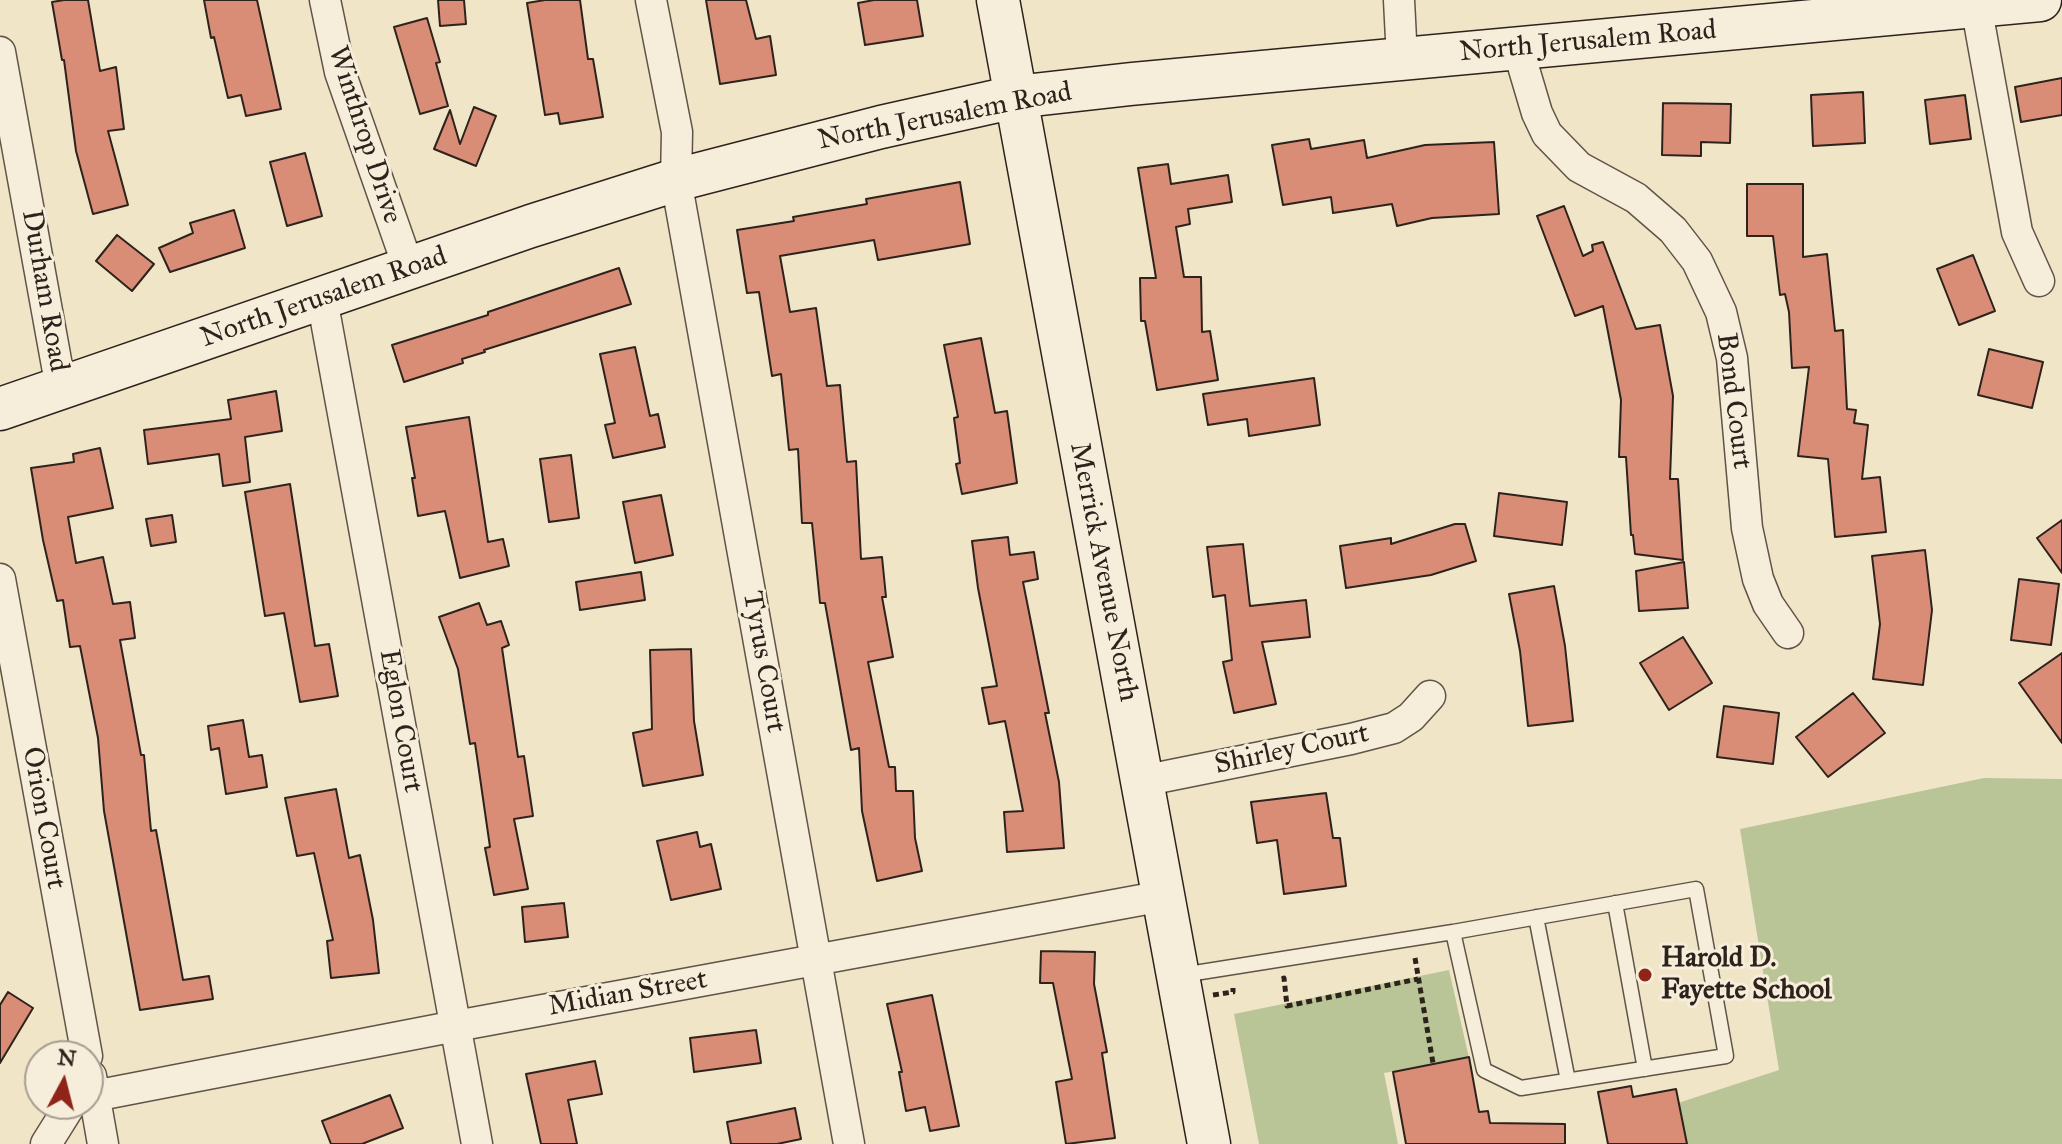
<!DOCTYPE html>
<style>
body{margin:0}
#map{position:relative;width:2062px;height:1144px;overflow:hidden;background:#f1e5c8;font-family:"IM FELL Great Primer",serif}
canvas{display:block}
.north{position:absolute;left:24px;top:1040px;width:80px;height:80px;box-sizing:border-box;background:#f6eedb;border:2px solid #a69d8f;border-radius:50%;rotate:7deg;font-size:22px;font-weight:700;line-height:32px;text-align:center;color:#2e231c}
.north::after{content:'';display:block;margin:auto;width:28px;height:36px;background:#8f2418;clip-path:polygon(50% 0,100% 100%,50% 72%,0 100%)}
</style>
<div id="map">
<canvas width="2062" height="1144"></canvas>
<div class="north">N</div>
</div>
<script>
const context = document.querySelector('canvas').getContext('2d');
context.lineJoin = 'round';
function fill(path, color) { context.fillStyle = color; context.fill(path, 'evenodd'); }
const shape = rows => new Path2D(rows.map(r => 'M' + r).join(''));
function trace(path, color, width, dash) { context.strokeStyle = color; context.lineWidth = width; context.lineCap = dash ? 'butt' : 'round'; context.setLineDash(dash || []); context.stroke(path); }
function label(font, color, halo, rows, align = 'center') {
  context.font = font + ' "IM FELL Great Primer",serif'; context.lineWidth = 6; context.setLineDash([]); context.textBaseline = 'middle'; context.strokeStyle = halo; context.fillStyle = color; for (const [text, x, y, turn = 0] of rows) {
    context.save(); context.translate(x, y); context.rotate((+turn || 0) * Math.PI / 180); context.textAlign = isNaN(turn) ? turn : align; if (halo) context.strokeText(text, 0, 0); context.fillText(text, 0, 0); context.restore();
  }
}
fill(shape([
 [1984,778,2062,779,2062,1144,1685,1144,1678,1103,1779,1070,1740,829],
 [1449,970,1469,1058,1384,1073,1398,1144,1259,1144,1234,1014]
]), '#b9c596');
const building = shape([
 [64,0,88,0,100,71,116,67,124,129,108,131,128,205,93,214,76,151,64,60,62,60,52,2,64,0],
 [204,0,257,0,281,109,246,116,241,95,228,98,214,37,211,38,204,0],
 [438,0,464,0,466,24,440,26,438,0],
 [545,0,580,0,588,59,593,59,603,117,560,124,558,113,545,115,527,3,545,0],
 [706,0,746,0,756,39,770,36,776,75,720,84,706,0],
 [874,0,917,0,923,36,865,45,858,3,874,0],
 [427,18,440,62,436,63,448,106,420,114,394,27,427,18],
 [2062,78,2062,115,2021,122,2015,87,2062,78],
 [1863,92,1865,143,1813,146,1811,95,1863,92],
 [1965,95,1971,139,1930,144,1925,100,1965,95],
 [1663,103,1731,104,1730,143,1701,142,1701,156,1662,155,1663,103],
 [474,107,496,116,476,166,434,149,450,110,460,144,474,107],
 [1309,139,1311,149,1364,140,1367,158,1425,145,1494,142,1499,214,1432,218,1397,226,1392,204,1333,213,1331,197,1283,205,1272,145,1309,139],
 [305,153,322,216,287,226,270,162,305,153],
 [1168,164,1171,184,1228,175,1232,202,1188,209,1190,224,1176,227,1184,277,1201,277,1202,332,1210,331,1218,380,1157,390,1145,321,1141,321,1140,278,1156,278,1138,168,1168,164],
 [960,182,970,244,878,260,874,240,780,256,790,312,816,308,827,386,840,385,847,462,856,461,861,559,882,557,886,597,882,597,893,657,868,662,889,767,895,767,896,791,913,791,915,838,922,871,877,881,862,811,859,748,851,750,825,603,820,603,812,523,802,523,798,449,789,450,781,374,772,376,759,292,747,293,737,230,794,221,793,217,867,204,866,199,960,182],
 [1747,184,1803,184,1803,257,1827,254,1835,331,1843,330,1847,409,1856,410,1854,423,1868,425,1862,479,1880,477,1886,532,1835,537,1828,459,1798,456,1809,367,1792,368,1789,312,1785,294,1780,295,1773,236,1747,236,1747,184],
 [1564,206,1583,256,1593,251,1592,245,1603,242,1636,329,1660,325,1673,396,1670,479,1678,479,1683,560,1635,554,1633,535,1631,535,1626,457,1619,457,1621,400,1603,306,1575,316,1537,216,1564,206],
 [234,210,245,248,170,272,159,248,193,233,190,223,234,210],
 [117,235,154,264,132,291,96,261,117,235],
 [1973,255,1995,311,1959,325,1937,269,1973,255],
 [619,268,631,304,484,350,485,352,462,359,463,363,404,382,392,345,488,315,488,312,619,268],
 [981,338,995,413,1007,411,1017,483,962,494,956,464,960,463,954,418,958,417,944,345,981,338],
 [635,347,650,416,658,414,665,447,613,458,605,425,615,423,600,354,635,347],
 [1989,349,2043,362,2032,408,1978,395,1989,349],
 [1314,378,1320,425,1249,436,1247,419,1208,425,1203,394,1314,378],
 [276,391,282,431,245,437,250,482,223,486,219,454,148,464,144,430,231,419,228,400,276,391],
 [469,417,488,542,503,539,509,566,460,578,445,511,418,516,412,478,415,478,406,427,469,417],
 [100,448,113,508,68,517,76,563,103,557,113,604,130,602,135,638,120,640,141,755,144,755,151,831,156,830,183,980,209,976,213,999,140,1010,104,811,98,738,80,646,70,647,63,600,57,601,43,540,31,468,74,462,73,454,100,448],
 [571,455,579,518,549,522,540,459,571,455],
 [290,484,315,646,329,644,338,696,300,702,284,613,265,616,245,492,290,484],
 [1499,493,1567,502,1562,545,1494,536,1499,493],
 [661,495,673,555,635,563,623,502,661,495],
 [172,515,176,542,151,546,146,519,172,515],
 [2062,520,2062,573,2037,538,2062,520],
 [1455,524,1465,524,1476,561,1431,575,1346,588,1340,546,1391,538,1391,544,1455,524],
 [1008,537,1010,555,1034,552,1038,579,1023,582,1049,713,1045,713,1059,782,1064,848,1007,852,1004,812,1023,811,1005,721,989,724,982,688,997,686,978,588,972,541,1008,537],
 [1243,544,1250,606,1306,600,1310,637,1262,642,1276,704,1234,713,1223,662,1232,660,1225,595,1213,597,1207,547,1243,544],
 [1925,550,1932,610,1923,685,1873,679,1880,624,1872,556,1925,550],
 [1684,562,1688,608,1639,611,1636,571,1684,562],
 [641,572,645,600,580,610,576,582,641,572],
 [2019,579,2059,584,2051,645,2011,640,2019,579],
 [1554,586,1565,646,1573,721,1528,726,1520,651,1509,594,1554,586],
 [479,603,487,625,501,621,509,645,502,648,518,757,524,756,533,816,514,819,528,889,494,895,485,848,490,847,475,743,470,744,458,669,439,617,479,603],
 [1683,637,1712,683,1669,710,1640,663,1683,637],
 [691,649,694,721,703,775,643,786,633,733,652,729,650,650,691,649],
 [2062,653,2062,743,2019,683,2062,653],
 [1853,693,1885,733,1828,777,1796,737,1853,693],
 [1724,706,1779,713,1773,764,1717,757,1724,706],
 [243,720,249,757,262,755,267,787,226,794,219,748,211,750,208,726,243,720],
 [336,789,349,858,360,855,373,920,379,973,331,978,327,941,333,940,314,853,297,856,285,798,336,789],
 [1326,793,1333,838,1340,838,1346,886,1284,894,1277,840,1257,843,1251,802,1326,793],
 [697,832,700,847,711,844,721,889,671,900,657,841,697,832],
 [564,903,568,937,525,942,522,907,564,903],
 [1041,951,1095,952,1094,984,1107,1052,1102,1053,1115,1138,1066,1144,1056,1082,1072,1079,1053,983,1040,983,1041,951],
 [8,992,33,1008,0,1063,0,1005,8,992],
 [932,995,959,1126,930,1131,925,1107,906,1111,899,1072,902,1072,887,1004,932,995],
 [756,1030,761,1063,694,1072,690,1038,756,1030],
 [1469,1057,1479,1112,1488,1111,1490,1123,1565,1124,1565,1144,1406,1144,1393,1072,1469,1057],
 [595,1061,602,1094,568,1100,577,1144,541,1144,526,1074,595,1061],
 [1631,1086,1633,1097,1676,1089,1687,1144,1608,1144,1598,1092,1631,1086],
 [390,1095,403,1128,362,1144,331,1144,322,1121,390,1095],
 [795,1108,801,1139,777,1144,731,1144,727,1122,795,1108]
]);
fill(building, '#d98d77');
trace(building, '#2e231c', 2);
const service = shape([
 [1615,903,1645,1069],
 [1536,917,1568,1081],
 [1182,975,1453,932,1484,1070,1521,1088,1726,1056,1696,889,1453,932]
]);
const minor = shape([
 [325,0,340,72,409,269],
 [651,0,677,132,676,180,849,1144],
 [1399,0,1402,59],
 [1976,5,2017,232,2039,281],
 [1518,49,1537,113,1547,134,1579,167,1636,198,1673,230,1697,261,1721,312,1732,358,1747,528,1758,579,1768,604,1788,633],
 [0,52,61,388],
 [322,299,477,1144],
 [0,579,87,1056],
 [1142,781,1351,739,1394,728,1411,717,1430,696],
 [91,1076,103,1144],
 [94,1096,456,1026,1163,896],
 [46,1144,71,1104]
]);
const secondary = shape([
 [998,0,1209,1144],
 [0,409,531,226,676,180,881,127,1015,97,1131,84,2040,0]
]);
trace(service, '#5f5447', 17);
trace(minor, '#5f5447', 33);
trace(secondary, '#2e231c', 45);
trace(shape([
 [1415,958,1433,1063],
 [1282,979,1284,978,1287,1006,1418,979],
 [1213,995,1233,992,1233,988]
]), '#2e231c', 5, [6, 4]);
trace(service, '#f6eedb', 14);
trace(minor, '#f6eedb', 30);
trace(secondary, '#f6eedb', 42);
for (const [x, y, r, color] of [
 [1645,975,8,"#8f2418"]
]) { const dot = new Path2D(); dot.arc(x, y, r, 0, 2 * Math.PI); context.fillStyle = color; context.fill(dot); trace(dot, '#f6eedb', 3); }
label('28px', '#2e231c', '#f6eedb', [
 ["North Jerusalem Road",1588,42,-5],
 ["North Jerusalem Road",945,117,-11],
 ["Winthrop Drive",364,135,72],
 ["Durham Road",44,291,80],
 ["North Jerusalem Road",324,298,-19],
 ["Bond Court",1733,401,83],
 ["Merrick Avenue North",1103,572,79],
 ["Tyrus Court",763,662,80],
 ["Eglon Court",400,721,80],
 ["Shirley Court",1292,750,-12],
 ["Orion Court",43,818,80],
 ["Midian Street",628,994,-10]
]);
label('bold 28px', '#2e231c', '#f6eedb', [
 ["Harold D.",1661,959],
 ["Fayette School",1661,991]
], 'left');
</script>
